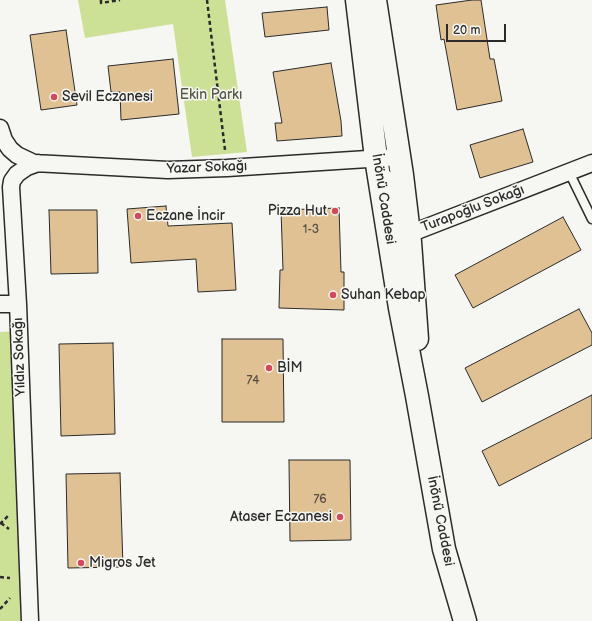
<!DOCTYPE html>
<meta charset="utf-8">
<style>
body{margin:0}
#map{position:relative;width:592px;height:621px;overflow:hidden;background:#f6f6f2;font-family:"Balsamiq Sans",sans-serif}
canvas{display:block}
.scale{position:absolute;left:446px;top:24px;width:60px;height:18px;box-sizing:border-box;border:2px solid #2b2b2b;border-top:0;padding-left:5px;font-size:12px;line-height:14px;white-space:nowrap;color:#2b2b2b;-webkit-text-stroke:3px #f6f6f2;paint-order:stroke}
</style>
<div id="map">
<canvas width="592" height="621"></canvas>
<div class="scale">20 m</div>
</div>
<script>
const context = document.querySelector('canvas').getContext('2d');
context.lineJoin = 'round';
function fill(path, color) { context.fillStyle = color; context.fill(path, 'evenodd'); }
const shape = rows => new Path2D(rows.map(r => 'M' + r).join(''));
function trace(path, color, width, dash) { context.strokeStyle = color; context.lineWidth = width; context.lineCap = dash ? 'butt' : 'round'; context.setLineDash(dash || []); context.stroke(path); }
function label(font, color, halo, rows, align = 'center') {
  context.font = font + ' "Balsamiq Sans",sans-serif'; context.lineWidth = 3; context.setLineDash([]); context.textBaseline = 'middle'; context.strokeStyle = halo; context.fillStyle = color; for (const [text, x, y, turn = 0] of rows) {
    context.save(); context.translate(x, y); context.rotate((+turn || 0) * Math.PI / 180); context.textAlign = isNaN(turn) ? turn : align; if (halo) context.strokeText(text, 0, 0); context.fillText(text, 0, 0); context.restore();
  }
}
fill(shape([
 [78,0,225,0,247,152,192,157,173,24,85,38],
 [19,331,28,621,0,621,0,332]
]), '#cce196');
const building = shape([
 [472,0,481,0,490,59,494,59,502,101,457,110,444,39,441,40,436,5,472,0],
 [327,7,329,30,265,37,262,13,327,7],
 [66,30,77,105,41,110,30,35,66,30],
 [173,59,179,114,121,120,120,92,111,92,108,66,173,59],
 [331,63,341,121,342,136,277,141,275,123,282,123,273,72,331,63],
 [523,129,533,162,480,178,470,145,523,129],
 [166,206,168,226,232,223,236,290,198,292,196,259,131,263,127,209,166,206],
 [339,208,341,272,344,272,344,310,279,308,280,270,283,270,281,210,339,208],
 [49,210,97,210,98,273,51,274,49,210],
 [563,217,581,250,473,308,455,275,563,217],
 [579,309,592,333,592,345,482,402,465,368,579,309],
 [222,339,283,339,284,422,222,422,222,339],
 [113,343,115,434,61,436,59,344,113,343],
 [592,395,592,438,499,486,482,451,592,395],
 [289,460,350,460,351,540,290,541,289,460],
 [120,473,123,567,68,568,66,474,120,473]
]);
fill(building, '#e0c193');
trace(building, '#2b2b2b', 1);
const lane = shape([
 [569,172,592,219]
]);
const street = shape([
 [0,128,4,140,10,149,17,155,34,163,168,170,227,168,399,157],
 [385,178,409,234,592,163],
 [0,304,18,304],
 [30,621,18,304,11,187,12,181,17,174,27,167,38,163]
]);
const secondary = shape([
 [357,0,376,158,400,308,417,396,444,549,465,621],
 [375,0,402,175,410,242,417,339]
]);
trace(lane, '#2b2b2b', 11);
trace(street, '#2b2b2b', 19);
trace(secondary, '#2b2b2b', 25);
trace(shape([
 [101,0,101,3,120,0],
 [207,0,225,150],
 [1,523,9,529],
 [0,524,8,516],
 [0,577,10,578],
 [0,609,10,598]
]), '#2b2b2b', 2.5, [4, 3]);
trace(lane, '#f6f6f2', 8);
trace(street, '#f6f6f2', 16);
trace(secondary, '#f6f6f2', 22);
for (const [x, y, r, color] of [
 [54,97,4,"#d1495b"],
 [335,211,4,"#d1495b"],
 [138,216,4,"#d1495b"],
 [333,295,4,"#d1495b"],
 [269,368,4,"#d1495b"],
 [340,517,4,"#d1495b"],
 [81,563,4,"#d1495b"]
]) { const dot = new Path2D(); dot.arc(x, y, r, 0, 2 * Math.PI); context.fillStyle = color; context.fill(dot); trace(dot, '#f6f6f2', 1.5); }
label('12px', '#585045', null, [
 ["1-3",311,230],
 ["74",253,381],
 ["76",320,500]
]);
label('14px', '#535846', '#f6f6f2', [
 ["Ekin Parkı",211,95]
]);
label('14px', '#2b2b2b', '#f6f6f2', [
 ["Sevil Eczanesi",62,97],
 ["Pizza Hut",327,211,"right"],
 ["Eczane İncir",146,216],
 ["Suhan Kebap",341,295],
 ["BİM",277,368],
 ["Ataser Eczanesi",332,517,"right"],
 ["Migros Jet",89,563]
], 'left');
label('14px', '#2b2b2b', '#f6f6f2', [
 ["Yazar Sokağı",207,168,-2],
 ["İnönü Caddesi",383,199,81],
 ["Turapoğlu Sokağı",473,209,-21],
 ["Yıldız Sokağı",20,357,-92],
 ["İnönü Caddesi",440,521,79]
]);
</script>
